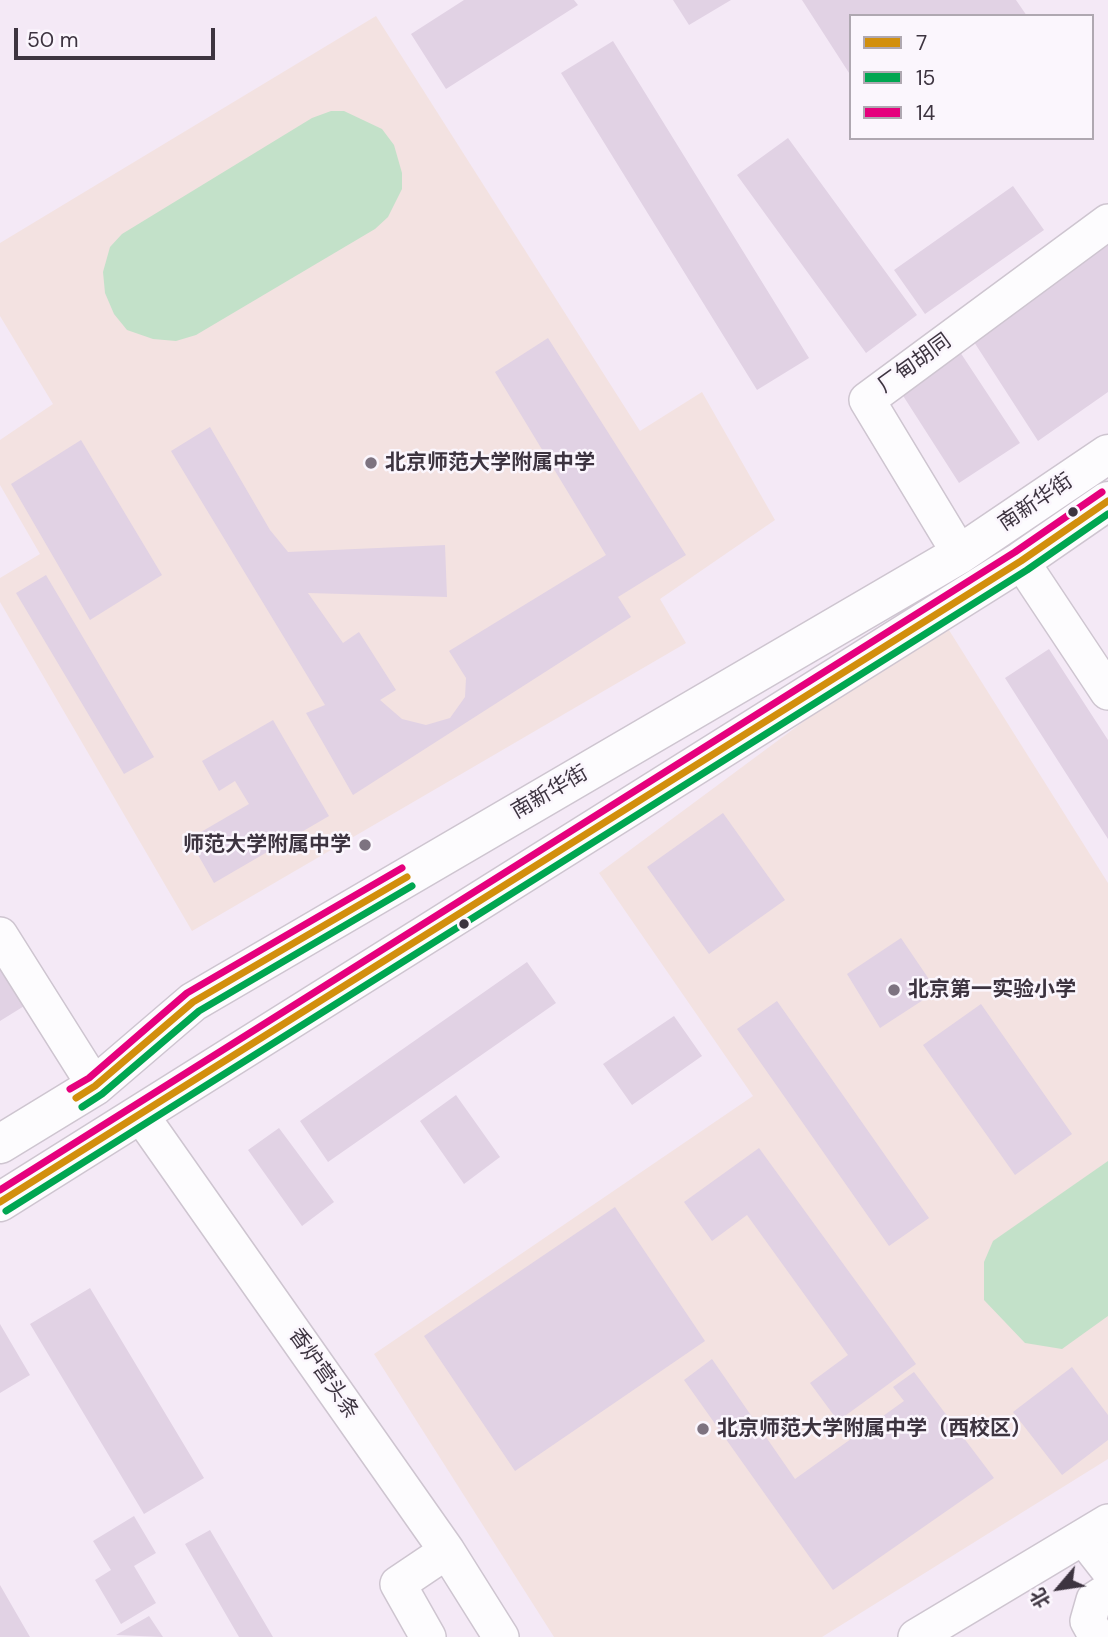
<!DOCTYPE html>
<meta charset="utf-8">
<style>
body{margin:0}
#map{position:relative;width:1108px;height:1637px;overflow:hidden;background:#f4e9f6;font-family:"DM Sans","Noto Sans SC",sans-serif}
canvas{display:block}
.legend{position:absolute;left:849px;top:14px;width:245px;height:126px;box-sizing:border-box;background:#fbf6fd;border:2px solid #afa8b1;margin:0;padding:9px 12px;list-style:none;font-size:21px;color:#3d3440}
.legend li{display:flex;align-items:center;gap:14px;height:35px}
.legend b{width:35px;border:2px solid #afa8b1}
.north{position:absolute;left:1024px;top:1553px;width:70px;height:70px;-webkit-text-stroke:5px #fbf6fd;paint-order:stroke;rotate:241deg;font-size:19px;font-weight:700;line-height:28px;text-align:center;color:#3d3440}
.north::after{content:'';display:block;margin:auto;width:24px;height:32px;background:#3d3440;clip-path:polygon(50% 0,100% 100%,50% 72%,0 100%)}
.scale{position:absolute;left:14px;top:28px;width:201px;height:32px;box-sizing:border-box;border:4px solid #3d3440;border-top:0;padding-left:9px;font-size:21px;line-height:24px;white-space:nowrap;color:#3d3440;-webkit-text-stroke:5px #fbf6fd;paint-order:stroke}
</style>
<div id="map">
<canvas width="1108" height="1637"></canvas>
<ul class="legend">
<li><b style="height:9px;background:#d28f0d"></b>7</li>
<li><b style="height:9px;background:#00a651"></b>15</li>
<li><b style="height:9px;background:#e5007d"></b>14</li>
</ul>
<div class="north">北</div>
<div class="scale">50 m</div>
</div>
<script>
const context = document.querySelector('canvas').getContext('2d');
context.lineJoin = 'round';
function fill(path, color) { context.fillStyle = color; context.fill(path, 'evenodd'); }
const shape = rows => new Path2D(rows.map(r => 'M' + r).join(''));
function trace(path, color, width, dash) { context.strokeStyle = color; context.lineWidth = width; context.lineCap = dash ? 'butt' : 'round'; context.setLineDash(dash || []); context.stroke(path); }
function label(font, color, halo, rows, align = 'center') {
  context.font = font + ' "DM Sans","Noto Sans SC",sans-serif'; context.lineWidth = 5; context.setLineDash([]); context.textBaseline = 'middle'; context.strokeStyle = halo; context.fillStyle = color; for (const [text, x, y, turn = 0] of rows) {
    context.save(); context.translate(x, y); context.rotate((+turn || 0) * Math.PI / 180); context.textAlign = isNaN(turn) ? turn : align; if (halo) context.strokeText(text, 0, 0); context.fillText(text, 0, 0); context.restore();
  }
}
fill(shape([
 [376,16,640,431,702,392,775,520,660,599,686,643,192,931,0,602,0,578,40,554,0,485,0,440,53,404,0,316,0,243],
 [942,619,1108,883,1108,1459,822,1637,554,1637,374,1354,753,1096,599,873]
]), '#f3e2e1');
fill(shape([
 [331,111,344,111,382,129,394,145,402,173,402,189,388,217,375,229,196,335,176,341,153,339,127,330,114,314,105,293,103,272,110,247,122,234,312,118],
 [1108,1161,1108,1316,1062,1349,1025,1343,984,1300,984,1262,993,1241]
]), '#c3e1c9');
fill(shape([
 [464,0,574,0,578,5,446,89,411,34],
 [673,0,731,0,689,25],
 [802,0,1016,0,1027,16,851,16,851,76],
 [613,41,809,358,757,390,561,73],
 [788,138,917,315,866,353,737,175],
 [1013,186,1044,230,925,314,894,270],
 [1108,228,1108,392,1038,441,965,328],
 [548,338,686,555,618,597,631,617,353,795,306,713,325,705,171,451,210,427,270,530,288,552,445,545,447,597,308,593,343,643,359,632,396,690,380,700,402,719,426,725,450,718,465,697,466,678,449,651,606,555,495,372],
 [960,352,1020,443,959,483,900,391],
 [81,440,162,575,90,620,11,484],
 [46,575,154,757,124,774,16,593],
 [1049,649,1108,740,1108,839,1005,678],
 [273,720,329,816,214,883,189,839,249,804,235,781,219,791,202,761],
 [723,813,785,900,709,954,647,867],
 [901,938,937,991,880,1028,847,974],
 [0,956,29,1003,0,1021],
 [527,962,556,1003,328,1162,300,1121],
 [777,1001,929,1218,889,1246,737,1029],
 [981,1004,1072,1134,1015,1175,923,1045],
 [674,1016,702,1056,632,1105,603,1064],
 [456,1095,500,1157,464,1184,420,1121],
 [279,1128,334,1202,302,1226,248,1150],
 [759,1148,916,1364,838,1421,810,1383,848,1355,747,1215,712,1241,684,1202],
 [615,1207,705,1341,515,1471,424,1336],
 [90,1288,204,1478,144,1514,30,1324],
 [0,1324,30,1375,0,1393],
 [712,1359,795,1479,904,1401,893,1387,914,1372,994,1478,833,1590,684,1380],
 [1072,1367,1108,1415,1108,1440,1062,1475,1013,1412],
 [134,1516,156,1553,134,1566,156,1603,121,1624,95,1580,111,1570,93,1541],
 [210,1530,273,1637,239,1637,185,1544],
 [0,1585,30,1637,0,1637],
 [149,1616,163,1637,116,1635]
]), '#e1d2e4');
const minor = shape([
 [960,554,867,400,1108,222],
 [1021,561,1108,692],
 [0,935,95,1086],
 [140,1114,447,1551,501,1637],
 [1083,1537,1108,1569],
 [428,1637,398,1584,447,1551],
 [916,1637,1108,1522],
 [1097,1637,1088,1621,1094,1600,1108,1591]
]);
const major = shape([
 [0,1144,95,1086,193,1002,960,554,1108,454],
 [0,1202,1021,561,1108,501]
]);
trace(minor, '#cec5d0', 38);
trace(major, '#cec5d0', 41);
trace(minor, '#fdfcfe', 35);
trace(major, '#fdfcfe', 38);
trace(shape([
 [76,1098,95,1086,193,1002,407,877],
 [0,1202,1021,561,1108,501]
]), '#d28f0d', 7);
trace(shape([
 [82,1107,102,1094,199,1011,412,886],
 [6,1211,1027,570,1108,514]
]), '#00a651', 7);
trace(shape([
 [70,1089,89,1078,187,993,402,868],
 [0,1190,1015,552,1102,492]
]), '#e5007d', 7);
for (const [x, y, r, color] of [
 [371,463,7,"#7d7380"],
 [1073,512,6,"#3d3440"],
 [365,845,7,"#7d7380"],
 [464,924,6,"#3d3440"],
 [894,990,7,"#7d7380"],
 [703,1429,7,"#7d7380"]
]) { const dot = new Path2D(); dot.arc(x, y, r, 0, 2 * Math.PI); context.fillStyle = color; context.fill(dot); trace(dot, '#fbf6fd', 2.5); }
label('21px', '#3d3440', '#fbf6fd', [
 ["厂甸胡同",915,364,-36],
 ["南新华街",1036,503,-34],
 ["南新华街",550,793,-30],
 ["香炉营头条",323,1374,55]
]);
label('bold 21px', '#3d3440', '#fbf6fd', [
 ["北京师范大学附属中学",385,463],
 ["师范大学附属中学",351,845,"right"],
 ["北京第一实验小学",908,990],
 ["北京师范大学附属中学（西校区）",717,1429]
], 'left');
</script>
